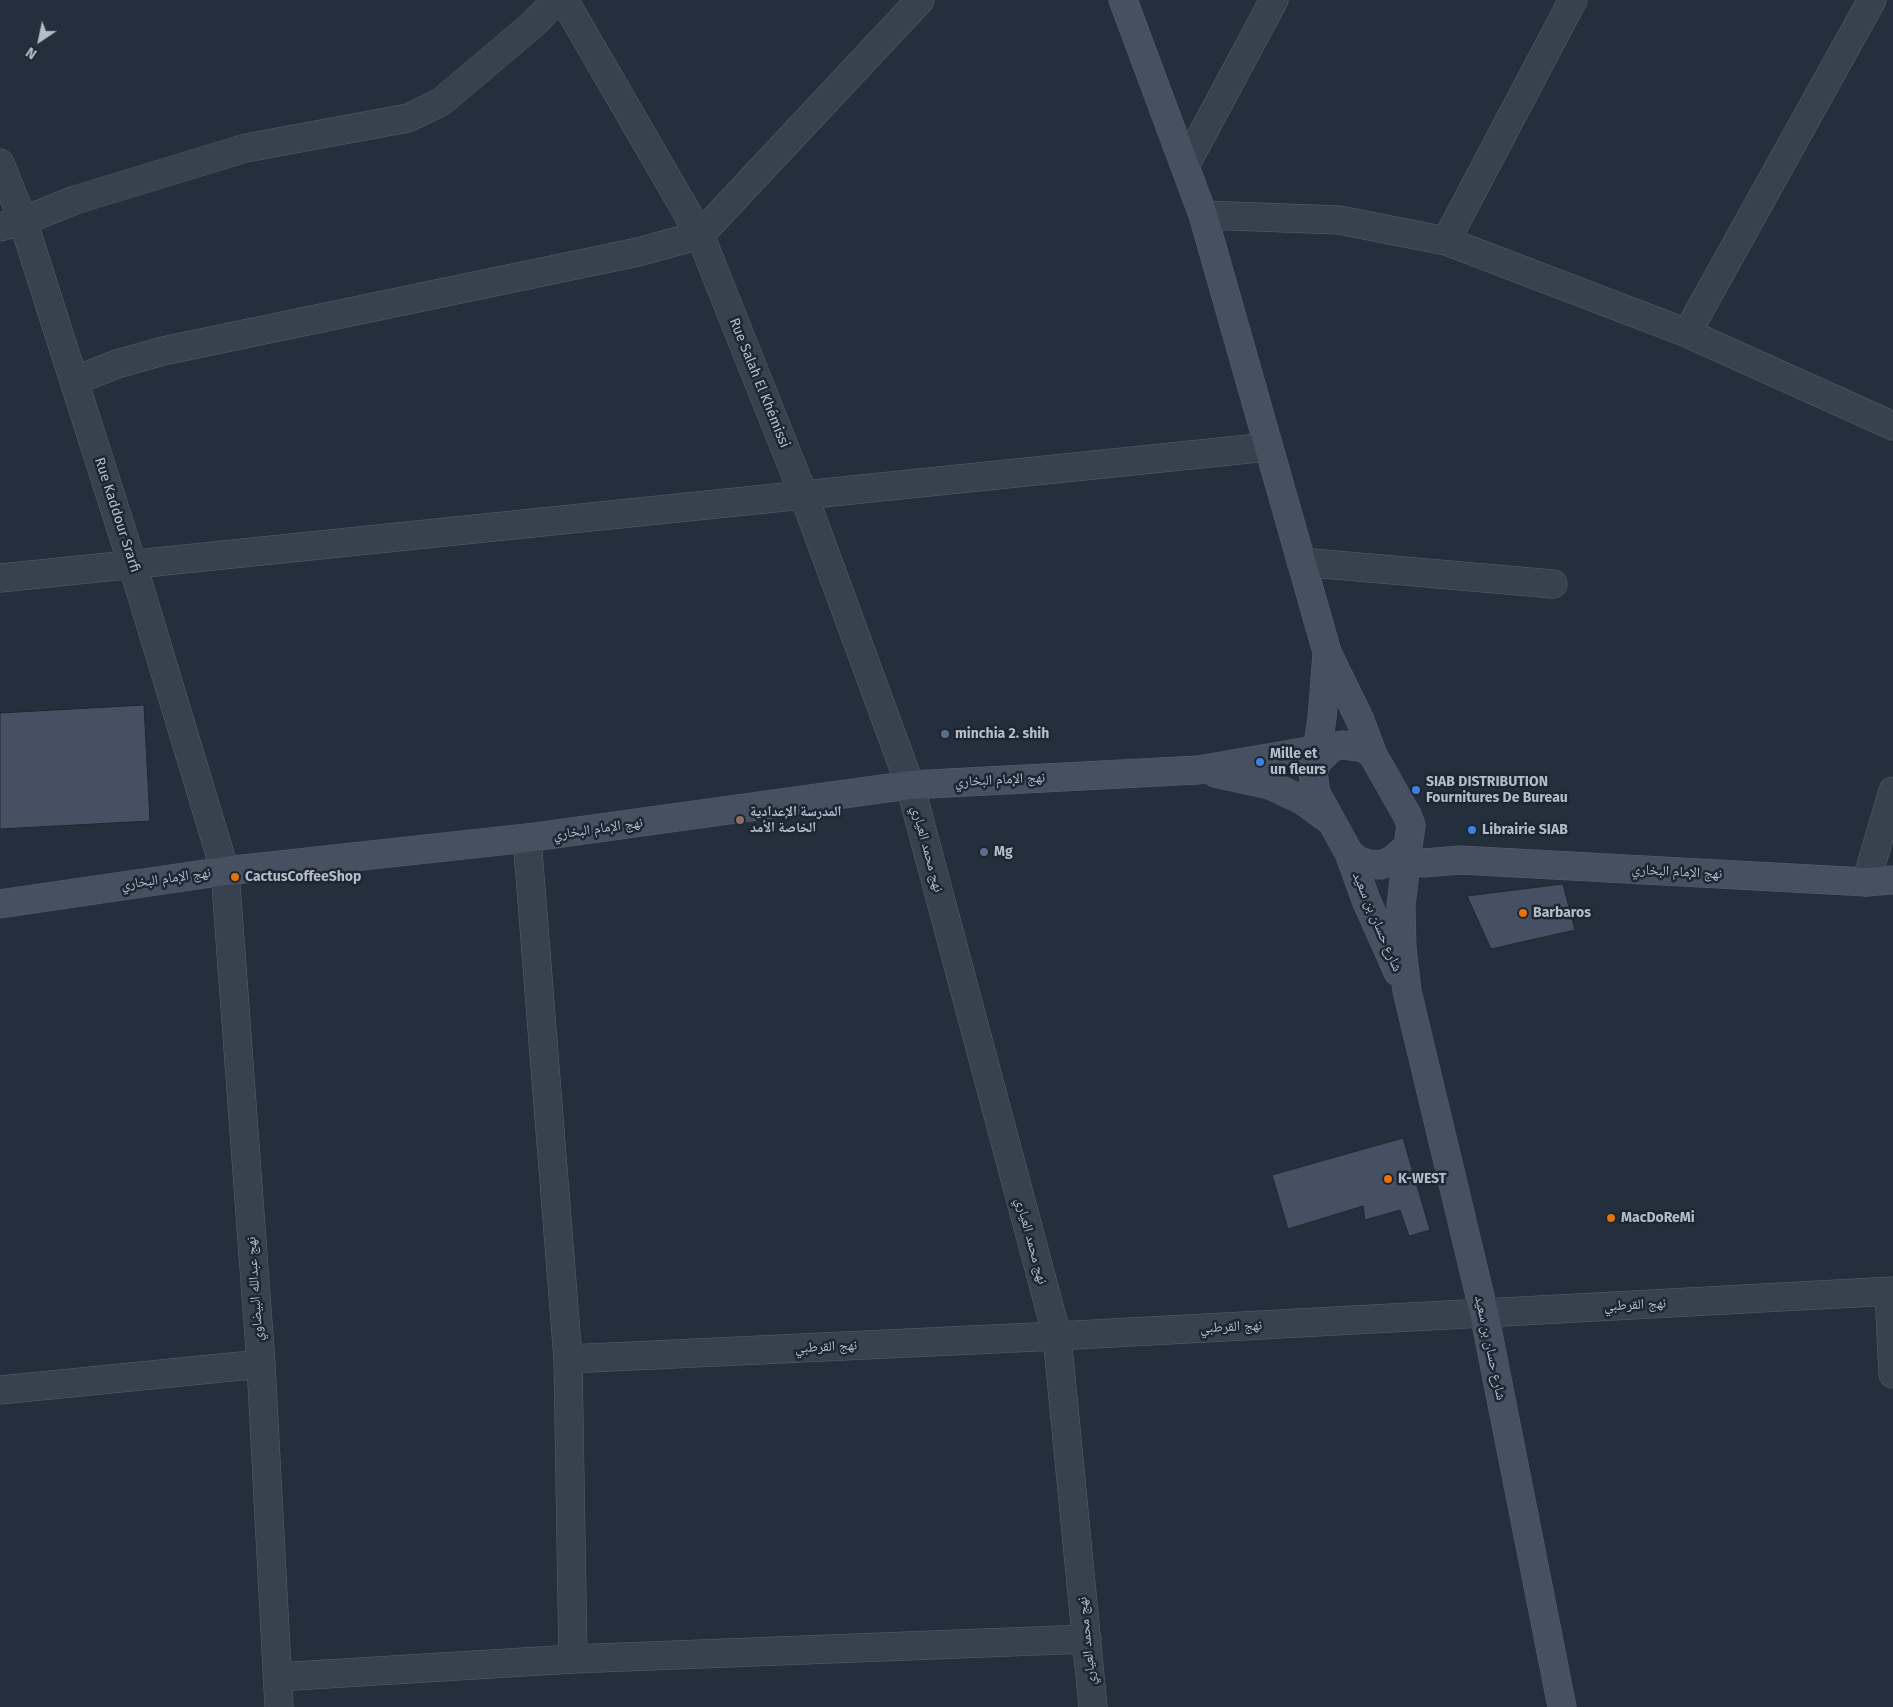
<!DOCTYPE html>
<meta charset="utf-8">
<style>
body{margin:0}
#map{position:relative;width:1893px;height:1707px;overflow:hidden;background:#242f3e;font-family:"Fira Sans",sans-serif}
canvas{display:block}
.north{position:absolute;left:15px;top:15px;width:50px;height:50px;-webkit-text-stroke:4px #1d2633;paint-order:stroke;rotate:214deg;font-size:14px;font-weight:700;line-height:20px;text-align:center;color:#b4bcc9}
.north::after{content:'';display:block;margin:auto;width:18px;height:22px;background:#b4bcc9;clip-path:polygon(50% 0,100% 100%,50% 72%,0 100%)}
</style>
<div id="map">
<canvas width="1893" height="1707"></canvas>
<div class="north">N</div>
</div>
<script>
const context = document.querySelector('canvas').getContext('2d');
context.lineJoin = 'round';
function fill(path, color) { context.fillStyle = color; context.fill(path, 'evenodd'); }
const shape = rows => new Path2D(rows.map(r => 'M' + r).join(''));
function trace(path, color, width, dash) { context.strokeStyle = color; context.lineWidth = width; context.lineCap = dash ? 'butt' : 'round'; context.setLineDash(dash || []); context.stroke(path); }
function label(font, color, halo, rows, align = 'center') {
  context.font = font + ' "Fira Sans","Noto Naskh Arabic",sans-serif'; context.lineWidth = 5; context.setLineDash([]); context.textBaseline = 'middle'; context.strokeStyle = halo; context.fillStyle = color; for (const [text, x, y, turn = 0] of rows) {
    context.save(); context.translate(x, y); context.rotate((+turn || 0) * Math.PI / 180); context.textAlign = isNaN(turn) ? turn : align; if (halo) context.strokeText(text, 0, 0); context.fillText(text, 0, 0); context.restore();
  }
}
const building = shape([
 [144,705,150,821,0,829,0,713,144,705],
 [1563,884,1575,930,1491,949,1467,896,1563,884],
 [1403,1138,1430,1230,1409,1236,1400,1210,1365,1220,1363,1206,1288,1229,1272,1175,1403,1138]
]);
fill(building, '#455162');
trace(building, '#1f2835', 1);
const street = shape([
 [564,0,700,235,804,496,910,785,1057,1336,1093,1707],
 [0,163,23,221,133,566,225,871,261,1364,279,1707],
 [1185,166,1274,0],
 [1203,215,1339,220,1446,241,1687,333,1893,426],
 [0,227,23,221,75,200,246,148,408,118,441,102,531,26,557,0],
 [1446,241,1573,0],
 [1687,333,1872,0],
 [74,381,117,364,163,351,638,252,700,235,920,0],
 [1301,562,1553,584],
 [0,578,1268,447],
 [527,838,568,1359,573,1659],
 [1866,882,1893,791],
 [1889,1292,1893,1374],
 [568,1359,1057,1336,1893,1291],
 [0,1390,261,1364],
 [278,1677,573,1659,1087,1639]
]);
const secondary = shape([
 [1123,0,1203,215,1327,652,1360,720,1373,755],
 [1343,745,1364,748,1373,755,1407,815,1411,825,1408,847,1391,861,1380,865,1368,864,1357,860,1349,853,1316,793,1313,773,1317,762,1332,747,1343,745],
 [1315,765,1322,718,1327,654],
 [1215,773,1270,785,1302,800,1328,819],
 [1408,847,1401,905,1402,948,1407,991,1484,1313,1562,1707],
 [1349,853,1366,900,1398,972],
 [1391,861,1424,863,1460,860,1866,882,1893,880],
 [0,904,225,871,527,838,910,785,1198,770,1332,747]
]);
trace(street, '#565f6c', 29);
trace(secondary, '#565f6c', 29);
trace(street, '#38414e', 28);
trace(secondary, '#465061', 28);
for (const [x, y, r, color] of [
 [945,734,5,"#5c6f8a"],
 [1260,762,5,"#3f7fe0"],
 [1416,790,5,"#3f7fe0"],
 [740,820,5,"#8d6e63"],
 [1472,830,5,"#3f7fe0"],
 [984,852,5,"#5c6f8a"],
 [235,877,5,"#e8710a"],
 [1523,913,5,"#e8710a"],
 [1388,1179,5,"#e8710a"],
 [1611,1218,5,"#e8710a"]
]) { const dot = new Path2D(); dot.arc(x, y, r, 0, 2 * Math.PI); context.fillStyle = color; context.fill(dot); trace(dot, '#1d2633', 2); }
label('14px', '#b4bcc9', '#1d2633', [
 ["Rue Salah El Khémissi",759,383,68],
 ["Rue Kaddour Srarfi",117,515,72],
 ["نهج الإمام البخاري",1000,780,-3],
 ["نهج الإمام البخاري",598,829,-8],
 ["نهج محمد العياري",927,849,75],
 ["نهج الإمام البخاري",1677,872,3],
 ["نهج الإمام البخاري",166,879,-8],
 ["شارع حسان بن سعيد",1377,922,67],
 ["نهج محمد العياري",1031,1241,75],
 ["نهج عبدالله البيضاوي",255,1289,-94],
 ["نهج القرطبي",1635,1305,-3],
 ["نهج القرطبي",1231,1327,-3],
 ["نهج القرطبي",826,1347,-3],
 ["شارع حسان بن سعيد",1490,1348,78],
 ["نهج محمد العياري",1087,1641,-96]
]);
label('bold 14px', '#b4bcc9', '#1d2633', [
 ["minchia 2. shih",955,734],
 ["Mille et",1270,754],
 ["un fleurs",1270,770],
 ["SIAB DISTRIBUTION",1426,782],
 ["Fournitures De Bureau",1426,798],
 ["المدرسة الإعدادية",750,812],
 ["الخاصة الأمد",750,828],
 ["Librairie SIAB",1482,830],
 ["Mg",994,852],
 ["CactusCoffeeShop",245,877],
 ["Barbaros",1533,913],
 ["K-WEST",1398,1179],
 ["MacDoReMi",1621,1218]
], 'left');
</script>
